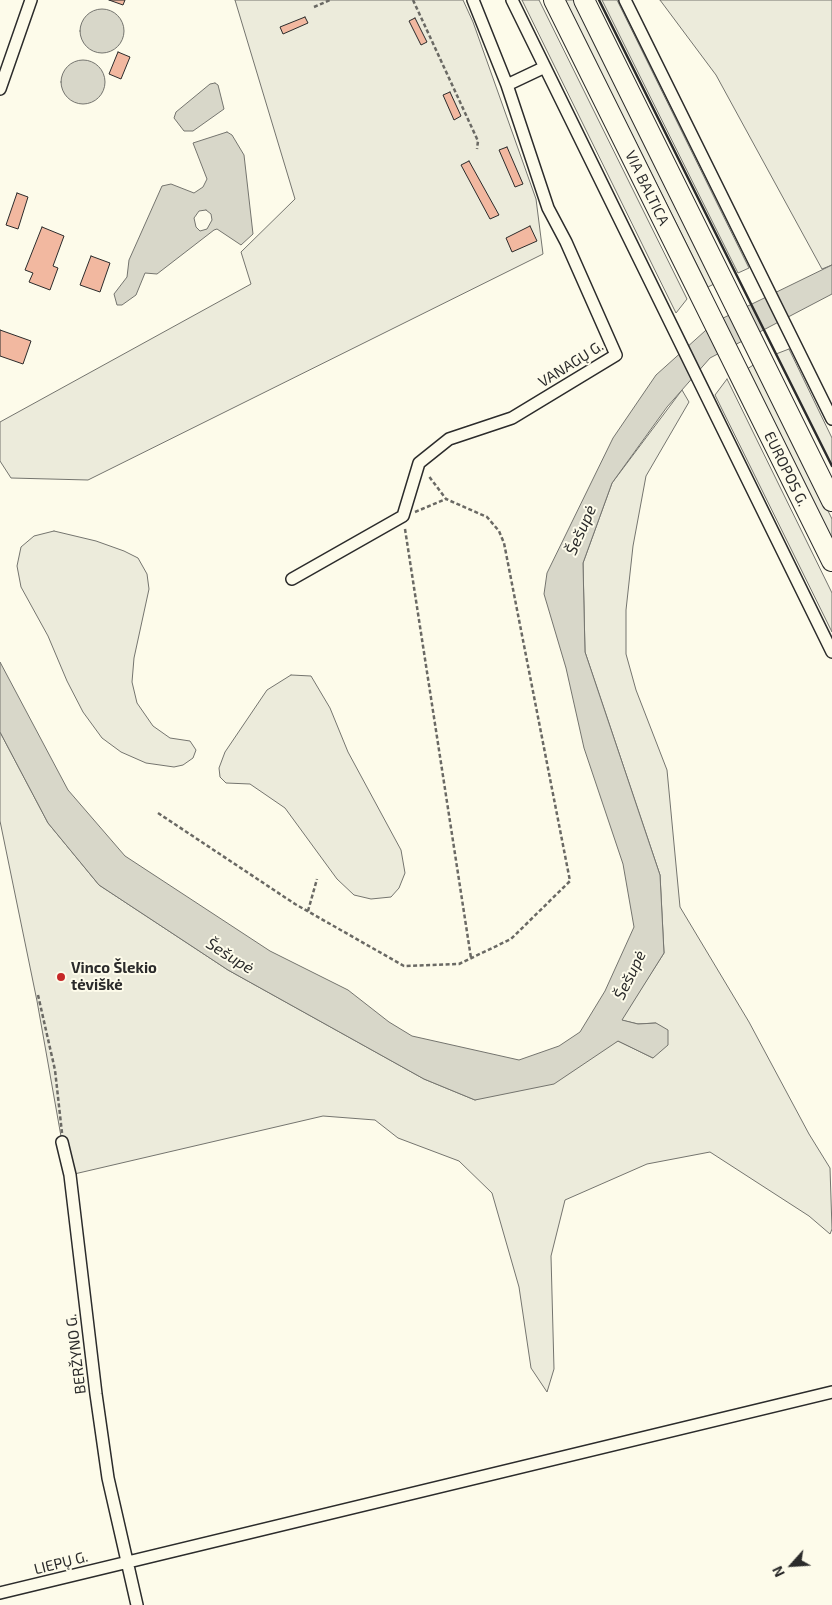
<!DOCTYPE html>
<meta charset="utf-8">
<style>
body{margin:0}
#map{position:relative;width:832px;height:1605px;overflow:hidden;background:#fdfbea;font-family:"Exo 2",sans-serif}
canvas{display:block}
.north{position:absolute;left:767px;top:1540px;width:50px;height:50px;-webkit-text-stroke:4px #fdfbea;paint-order:stroke;rotate:244deg;font-size:14px;font-weight:700;line-height:20px;text-align:center;color:#2b2b2b}
.north::after{content:'';display:block;margin:auto;width:18px;height:22px;background:#2b2b2b;clip-path:polygon(50% 0,100% 100%,50% 72%,0 100%)}
</style>
<div id="map">
<canvas width="832" height="1605"></canvas>
<div class="north">N</div>
</div>
<script>
const context = document.querySelector('canvas').getContext('2d');
context.lineJoin = 'round';
function fill(path, color) { context.fillStyle = color; context.fill(path, 'evenodd'); }
const shape = rows => new Path2D(rows.map(r => 'M' + r).join(''));
function trace(path, color, width, dash) { context.strokeStyle = color; context.lineWidth = width; context.lineCap = dash ? 'butt' : 'round'; context.setLineDash(dash || []); context.stroke(path); }
function label(font, color, halo, rows, align = 'center') {
  context.font = font + ' "Exo 2",sans-serif'; context.lineWidth = 4; context.setLineDash([]); context.textBaseline = 'middle'; context.strokeStyle = halo; context.fillStyle = color; for (const [text, x, y, turn = 0] of rows) {
    context.save(); context.translate(x, y); context.rotate((+turn || 0) * Math.PI / 180); context.textAlign = isNaN(turn) ? turn : align; if (halo) context.strokeText(text, 0, 0); context.fillText(text, 0, 0); context.restore();
  }
}
const green = shape([
 [235,0,463,0,473,22,536,199,543,254,88,480,11,478,0,461,0,422,251,284,241,252,295,199,235,0],
 [522,0,539,0,687,299,676,313,522,0],
 [565,0,574,0,714,284,708,287,565,0],
 [602,0,617,0,749,268,738,273,602,0],
 [660,0,832,0,832,265,822,269,716,75,660,0],
 [789,349,832,438,832,466,776,354,789,349],
 [755,364,832,519,832,539,747,369,755,364],
 [727,379,832,593,832,632,715,395,727,379],
 [682,390,689,402,646,476,633,546,626,610,626,654,636,690,667,770,680,907,749,1022,809,1134,830,1168,832,1229,830,1234,809,1216,710,1152,647,1164,565,1200,551,1256,554,1369,547,1392,531,1368,519,1287,492,1193,459,1161,398,1138,375,1120,323,1116,70,1175,62,1142,37,1001,0,821,0,732,48,823,99,885,228,970,424,1079,475,1100,618,1041,653,1058,656,1023,638,1024,621,1020,664,953,660,875,585,652,583,563,612,483,682,390],
 [54,531,96,541,124,551,138,558,147,574,149,589,134,658,132,682,137,703,153,726,170,738,190,741,196,750,193,758,183,765,174,767,146,763,121,752,102,738,83,712,67,681,48,636,21,587,17,566,21,547,34,536,54,531],
 [291,675,311,676,330,708,348,752,401,850,405,873,399,888,391,897,371,899,354,895,337,879,285,808,250,784,226,783,220,777,219,768,225,752,267,690,291,675]
]);
fill(green, '#ecebdb');
trace(green, '#74746e', 1);
const water = shape([
 '80 31a22 22 0 1 1 44 0a22 22 0 1 1-44 0Z',
 '61 82a22 22 0 1 1 44 0a22 22 0 1 1-44 0Z',
 [215,83,218,85,224,109,193,131,184,131,174,118,176,112,210,84,215,83],
 [227,132,232,135,244,155,253,234,241,245,217,229,214,230,157,274,145,273,136,295,122,305,117,305,114,294,127,277,129,260,162,186,171,184,194,193,203,187,207,179,193,143,227,132],
 [206,210,211,214,212,220,207,229,200,231,196,227,194,218,199,211,206,210],
 [832,265,832,294,710,358,667,407,612,483,583,563,585,652,660,875,664,953,622,1020,638,1024,656,1023,668,1030,668,1045,653,1058,618,1041,554,1084,475,1100,424,1079,228,970,99,885,48,823,0,732,0,662,68,790,125,856,270,951,348,990,389,1022,412,1036,519,1060,559,1046,580,1032,605,991,634,927,623,864,584,748,566,668,544,594,547,573,613,438,656,375,715,322,832,265]
]);
fill(water, '#d8d7c9');
trace(water, '#74746e', 1);
const building = shape([
 [109,0,125,0,123,5,109,0],
 [305,17,308,23,283,34,280,27,305,17],
 [415,18,427,42,421,45,409,21,415,18],
 [118,52,130,57,121,79,109,74,118,52],
 [450,92,461,116,454,120,443,95,450,92],
 [507,147,523,184,515,187,499,150,507,147],
 [469,161,499,215,490,219,461,165,469,161],
 [17,193,28,197,18,229,6,225,17,193],
 [530,226,537,241,512,252,506,238,530,226],
 [42,227,64,236,53,266,58,268,50,290,29,282,33,273,25,270,42,227],
 [91,256,110,263,100,292,80,285,91,256],
 [0,330,31,341,23,364,0,356,0,330]
]);
fill(building, '#f2b8a0');
trace(building, '#2b2b2b', 1);
const street = shape([
 [512,0,832,652],
 [625,0,832,419],
 [507,85,545,67],
 [0,89,31,0],
 [292,579,403,516,419,463,449,439,512,418,616,355,566,242,548,208,507,85,473,0],
 [62,1142,70,1175,96,1394,108,1478,137,1605],
 [0,1593,832,1392]
]);
const highway = shape([
 [554,0,832,561],
 [584,0,832,501]
]);
trace(street, '#2b2b2b', 14);
trace(highway, '#2b2b2b', 22);
trace(shape([
 [413,0,478,141,477,149],
 [314,7,330,0],
 [415,512,446,499],
 [405,529,471,958],
 [158,813,295,904,404,966,459,964,511,939,570,881,504,543,499,531,487,517,446,499,428,475],
 [308,911,317,879],
 [38,995,55,1070,62,1133]
]), '#6a6964', 2.5, [4, 2.5]);
trace(street, '#fdfbea', 11);
trace(highway, '#fdfbea', 20);
trace(shape([
 [599,0,832,466]
]), '#2b2b2b', 2.5);
for (const [x, y, r, color] of [
 [61,977,5,"#c62828"]
]) { const dot = new Path2D(); dot.arc(x, y, r, 0, 2 * Math.PI); context.fillStyle = color; context.fill(dot); trace(dot, '#fdfbea', 2); }
label('15px', '#2b2b2b', '#fdfbea', [
 ["VIA BALTICA",647,188,64],
 ["VANAGŲ G.",571,364,-32],
 ["EUROPOS G.",786,469,64],
 ["BERŽYNO G.",76,1354,-97],
 ["LIEPŲ G.",61,1563,-14]
]);
label('bold 15px', '#2b2b2b', '#fdfbea', [
 ["Vinco Šlekio",71,968],
 ["tėviškė",71,985]
], 'left');
label('italic 16px', '#2b2b2b', '#fdfbea', [
 ["Šešupė",581,530,-66],
 ["Šešupė",230,956,32],
 ["Šešupė",630,975,-64]
]);
</script>
